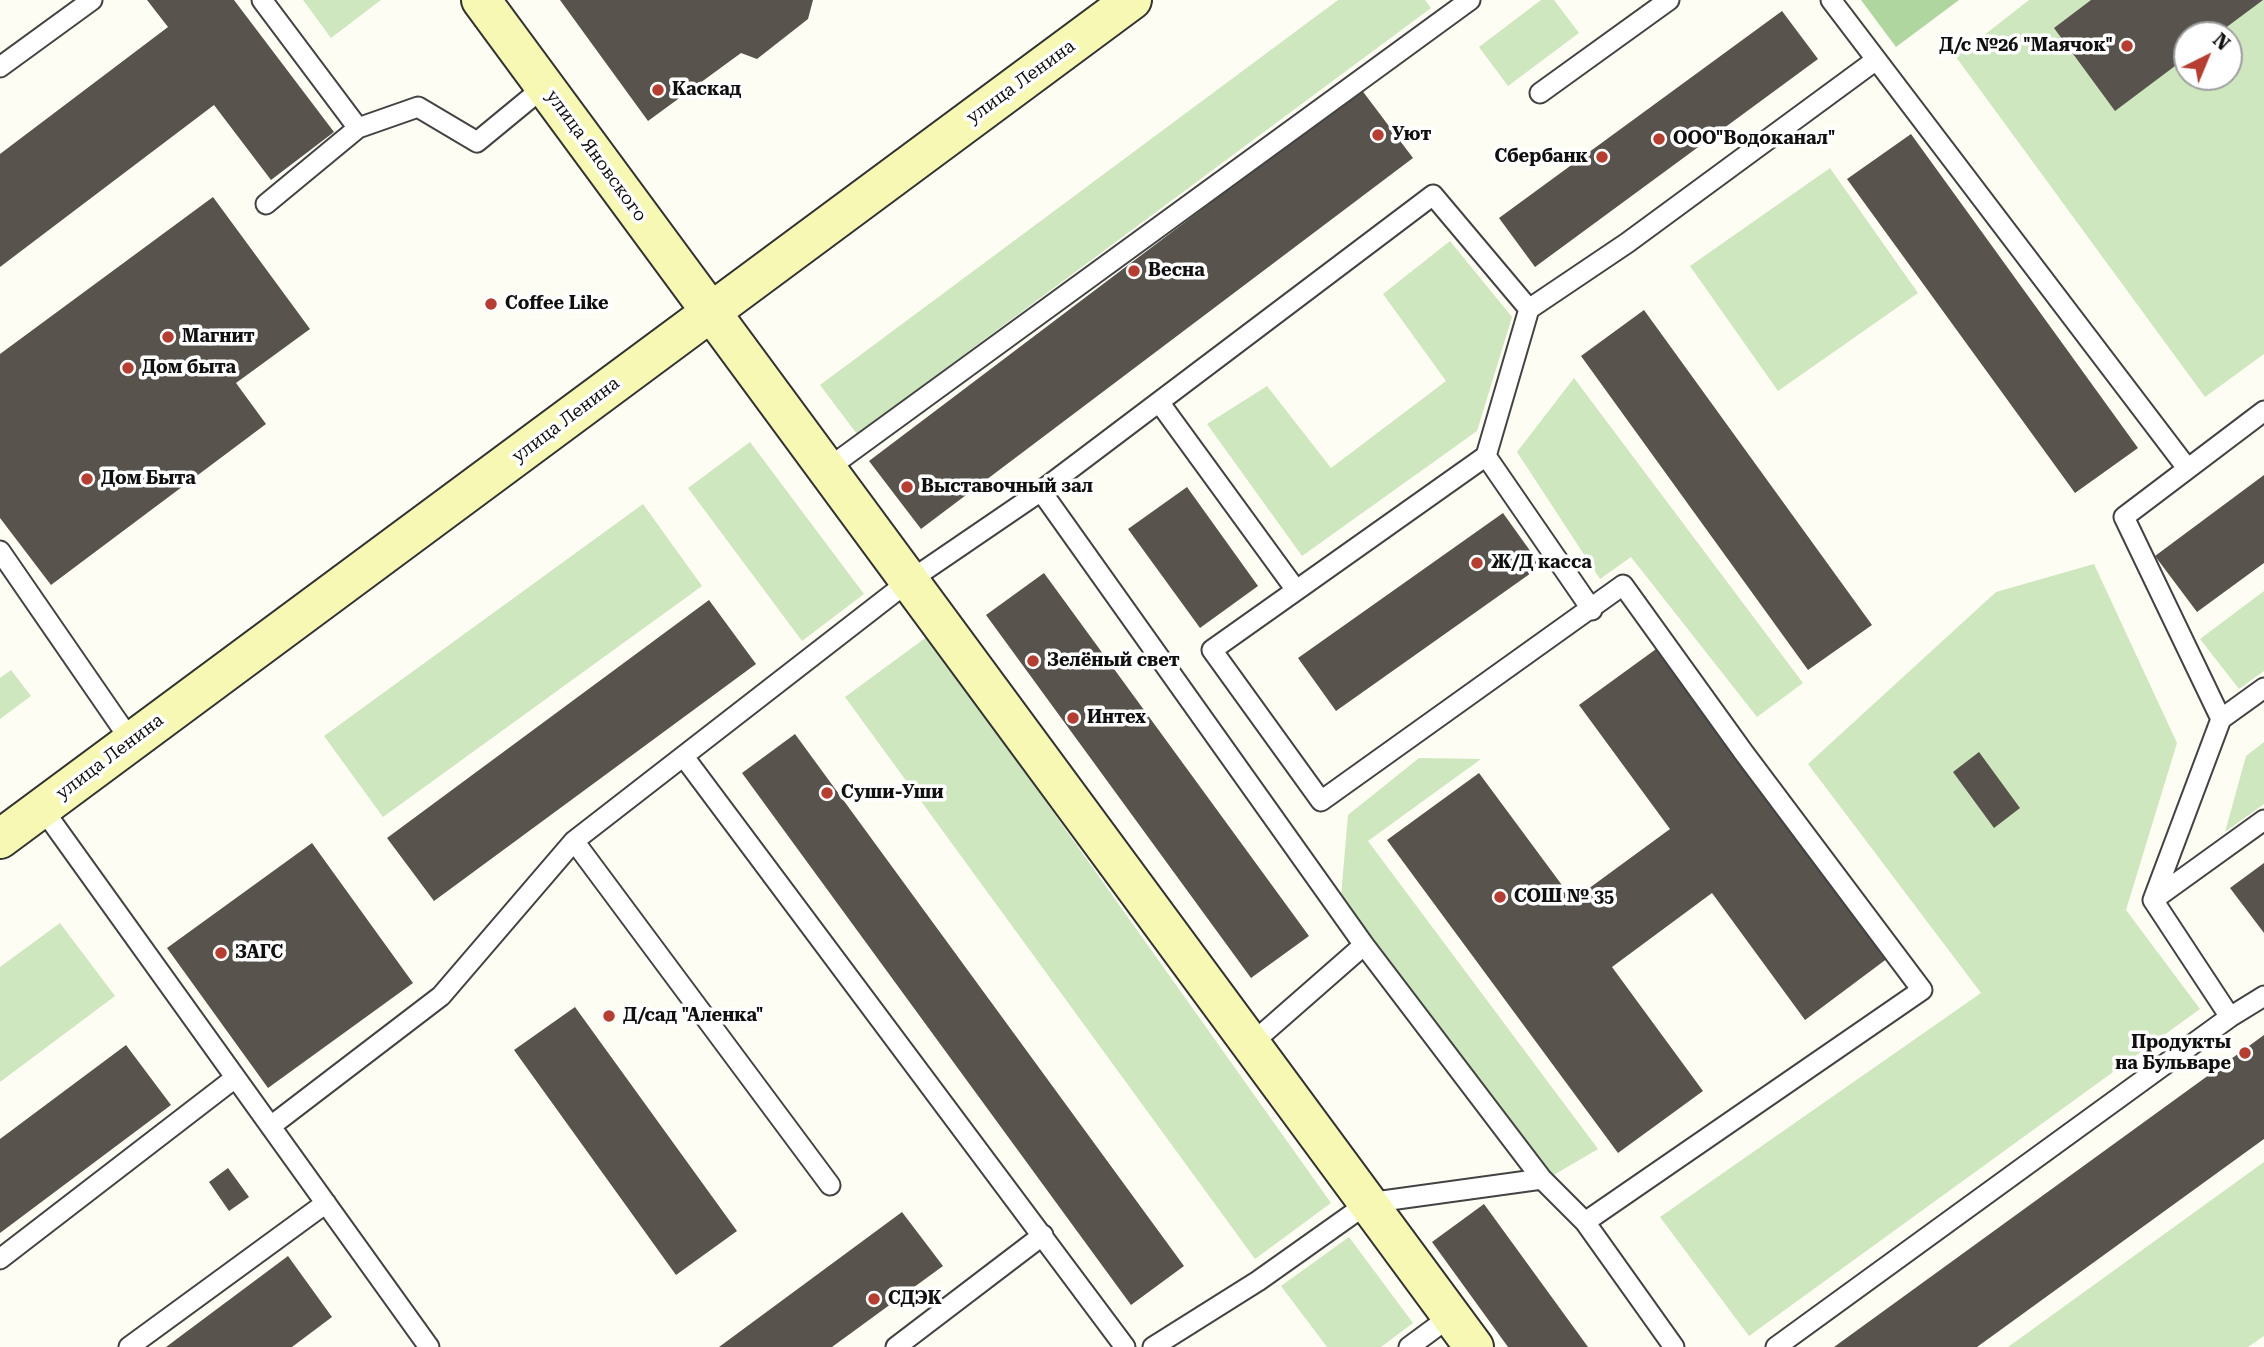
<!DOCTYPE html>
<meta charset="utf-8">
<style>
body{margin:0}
#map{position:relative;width:2264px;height:1347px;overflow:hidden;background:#fefdf4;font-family:"Roboto Serif",serif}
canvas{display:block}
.north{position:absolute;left:2173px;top:21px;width:70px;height:70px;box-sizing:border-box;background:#fff;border:2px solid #9f9f9f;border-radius:50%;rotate:43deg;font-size:19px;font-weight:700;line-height:28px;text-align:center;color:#101010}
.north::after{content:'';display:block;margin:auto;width:24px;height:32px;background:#b53e32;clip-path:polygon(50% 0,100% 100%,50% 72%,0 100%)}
</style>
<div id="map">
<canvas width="2264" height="1347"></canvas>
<div class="north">N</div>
</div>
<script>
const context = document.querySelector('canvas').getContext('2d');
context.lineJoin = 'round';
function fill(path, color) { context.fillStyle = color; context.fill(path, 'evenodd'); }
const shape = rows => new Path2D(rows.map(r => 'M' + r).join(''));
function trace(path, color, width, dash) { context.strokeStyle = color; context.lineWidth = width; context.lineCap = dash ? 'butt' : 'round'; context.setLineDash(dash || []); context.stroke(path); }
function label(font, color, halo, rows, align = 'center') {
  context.font = font + ' "Roboto Serif",serif'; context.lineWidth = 7; context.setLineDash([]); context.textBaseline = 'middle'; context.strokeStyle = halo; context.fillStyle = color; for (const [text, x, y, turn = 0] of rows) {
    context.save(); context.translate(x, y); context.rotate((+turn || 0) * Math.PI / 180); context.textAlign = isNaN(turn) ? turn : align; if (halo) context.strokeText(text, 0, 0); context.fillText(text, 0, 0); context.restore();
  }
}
fill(shape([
 [303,0,381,0,331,38],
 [1338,0,1425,0,1431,8,857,434,820,385],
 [1541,0,1554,0,1579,33,1508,86,1479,47],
 [2029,0,2264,0,2264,354,2205,397,1956,57],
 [2187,35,2229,35,2229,77,2187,77],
 [1830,168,1918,293,1778,391,1690,266],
 [1450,241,1512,317,1477,431,1302,556,1207,424,1267,386,1331,468,1446,381,1383,294],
 [1574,378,1803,683,1757,717,1631,557,1600,579,1517,452],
 [750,442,864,594,802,641,688,488],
 [643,504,702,586,383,817,324,736],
 [2094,564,2177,743,2126,910,2200,1009,1749,1336,1660,1217,1981,993,1808,764,1996,592],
 [2264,591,2264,671,2239,689,2200,639],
 [928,636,1331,1203,1255,1259,845,697],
 [11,670,31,696,0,719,0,678],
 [2264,742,2264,804,2225,832,2246,756],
 [1419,758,1481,759,1368,841,1598,1149,1552,1176,1341,896,1348,815],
 [60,923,115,996,0,1082,0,967],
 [2264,1162,2264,1336,2248,1347,2008,1347],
 [1349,1237,1413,1323,1381,1347,1327,1347,1281,1286]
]), '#cee7bf');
fill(shape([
 [1861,0,1959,0,1896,47]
]), '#b0d69f');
fill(shape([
 [147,0,234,0,334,132,271,180,214,105,0,267,0,154,168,27],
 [560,0,813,0,808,19,757,59,741,53,648,121],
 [2091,0,2263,0,2216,35,2187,35,2187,57,2115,111,2054,28],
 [1782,11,1818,59,1535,267,1499,218],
 [1361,89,1413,158,921,529,869,461],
 [1911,134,2138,448,2075,493,1847,179],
 [213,197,310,329,236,383,266,424,51,585,0,518,0,354],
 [1644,310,1872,625,1808,670,1581,356],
 [2264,475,2264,563,2197,612,2155,556],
 [1187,487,1258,586,1200,628,1128,529],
 [1503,513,1541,566,1336,711,1298,658],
 [1044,573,1309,936,1251,978,986,615],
 [709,600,756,664,434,901,387,838],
 [1663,644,1892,955,1805,1020,1712,893,1612,967,1703,1091,1618,1153,1387,840,1479,773,1573,900,1670,829,1579,705],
 [795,734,1184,1266,1131,1305,742,773],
 [1979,752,2020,808,1994,828,1953,772],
 [312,843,413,983,268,1088,167,948],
 [2264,863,2264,933,2230,888],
 [575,1007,737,1231,676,1275,514,1050],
 [2264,1035,2264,1139,1977,1347,1834,1347],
 [126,1045,171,1105,0,1233,0,1139],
 [228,1168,249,1197,229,1211,209,1182],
 [1484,1204,1588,1347,1508,1347,1432,1242],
 [902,1212,943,1266,832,1347,719,1347],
 [288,1256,332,1317,292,1347,166,1347]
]), '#58534d');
const service = shape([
 [262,0,358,128],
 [1831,0,2187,468],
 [0,67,92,0],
 [1540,93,1669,0],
 [266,204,358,128,418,107,477,142,545,86],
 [1529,309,1486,456,1212,650,1321,801,1623,585,1744,753,1922,990,1585,1222],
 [1159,402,1296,590],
 [1486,456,1592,610],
 [827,469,1470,0],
 [1041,491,1364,945,1542,1179,1585,1222,1674,1347],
 [0,551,131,741],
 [2264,688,2221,719,2153,900,2230,1017,2264,996],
 [2221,719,2124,517,2264,411],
 [684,757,1125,1347],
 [42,808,429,1347],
 [574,841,830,1185],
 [2153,900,2264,820],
 [1251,1044,1364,945],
 [271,1126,441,996,574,841,909,581,1041,491,1433,195,1529,309,1627,243,1876,60],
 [0,1259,235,1078],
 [129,1347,326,1203],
 [896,1347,1043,1235],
 [1153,1347,1258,1281,1368,1203,1542,1179],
 [1409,1347,1451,1316],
 [1776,1347,2230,1017]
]);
const secondary = shape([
 [481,0,1474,1347],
 [0,839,1132,0]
]);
trace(service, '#434343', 23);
trace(secondary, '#323232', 42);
trace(service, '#fff', 19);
trace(secondary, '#f7f8b4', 38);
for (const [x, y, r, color] of [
 [2127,46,7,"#b53e32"],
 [658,90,7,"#b53e32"],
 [1378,135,7,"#b53e32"],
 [1659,139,7,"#b53e32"],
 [1602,157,7,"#b53e32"],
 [1134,271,7,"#b53e32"],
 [491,304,7,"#b53e32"],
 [168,337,7,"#b53e32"],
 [128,368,7,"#b53e32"],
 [87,479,7,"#b53e32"],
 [907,487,7,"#b53e32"],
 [1477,563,7,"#b53e32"],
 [1033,661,7,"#b53e32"],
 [1073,718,7,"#b53e32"],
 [827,793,7,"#b53e32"],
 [1500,897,7,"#b53e32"],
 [221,953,7,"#b53e32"],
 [609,1016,7,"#b53e32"],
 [2245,1053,7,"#b53e32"],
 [874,1299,7,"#b53e32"]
]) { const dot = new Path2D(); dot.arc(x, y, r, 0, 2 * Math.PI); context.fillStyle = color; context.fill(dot); trace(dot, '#fff', 2.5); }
label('bold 18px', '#101010', '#fff', [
 ["Д/с №26 \"Маячок\"",2113,46,"right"],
 ["Каскад",672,90],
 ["Уют",1392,135],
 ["ООО\"Водоканал\"",1673,139],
 ["Сбербанк",1588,157,"right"],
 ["Весна",1148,271],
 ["Coffee Like",505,304],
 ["Магнит",182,337],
 ["Дом быта",142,368],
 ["Дом Быта",101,479],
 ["Выставочный зал",921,487],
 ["Ж/Д касса",1491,563],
 ["Зелёный свет",1047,661],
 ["Интех",1087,718],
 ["Суши-Уши",841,793],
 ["СОШ № 35",1514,897],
 ["ЗАГС",235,953],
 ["Д/сад \"Аленка\"",623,1016],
 ["Продукты",2231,1043,"right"],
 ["на Бульваре",2231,1064,"right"],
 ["СДЭК",888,1299]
], 'left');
label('18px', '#101010', '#fff', [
 ["улица Ленина",1021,82,-36],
 ["улица Яновского",596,156,54],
 ["улица Ленина",566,420,-37],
 ["улица Ленина",110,757,-37]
]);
</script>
